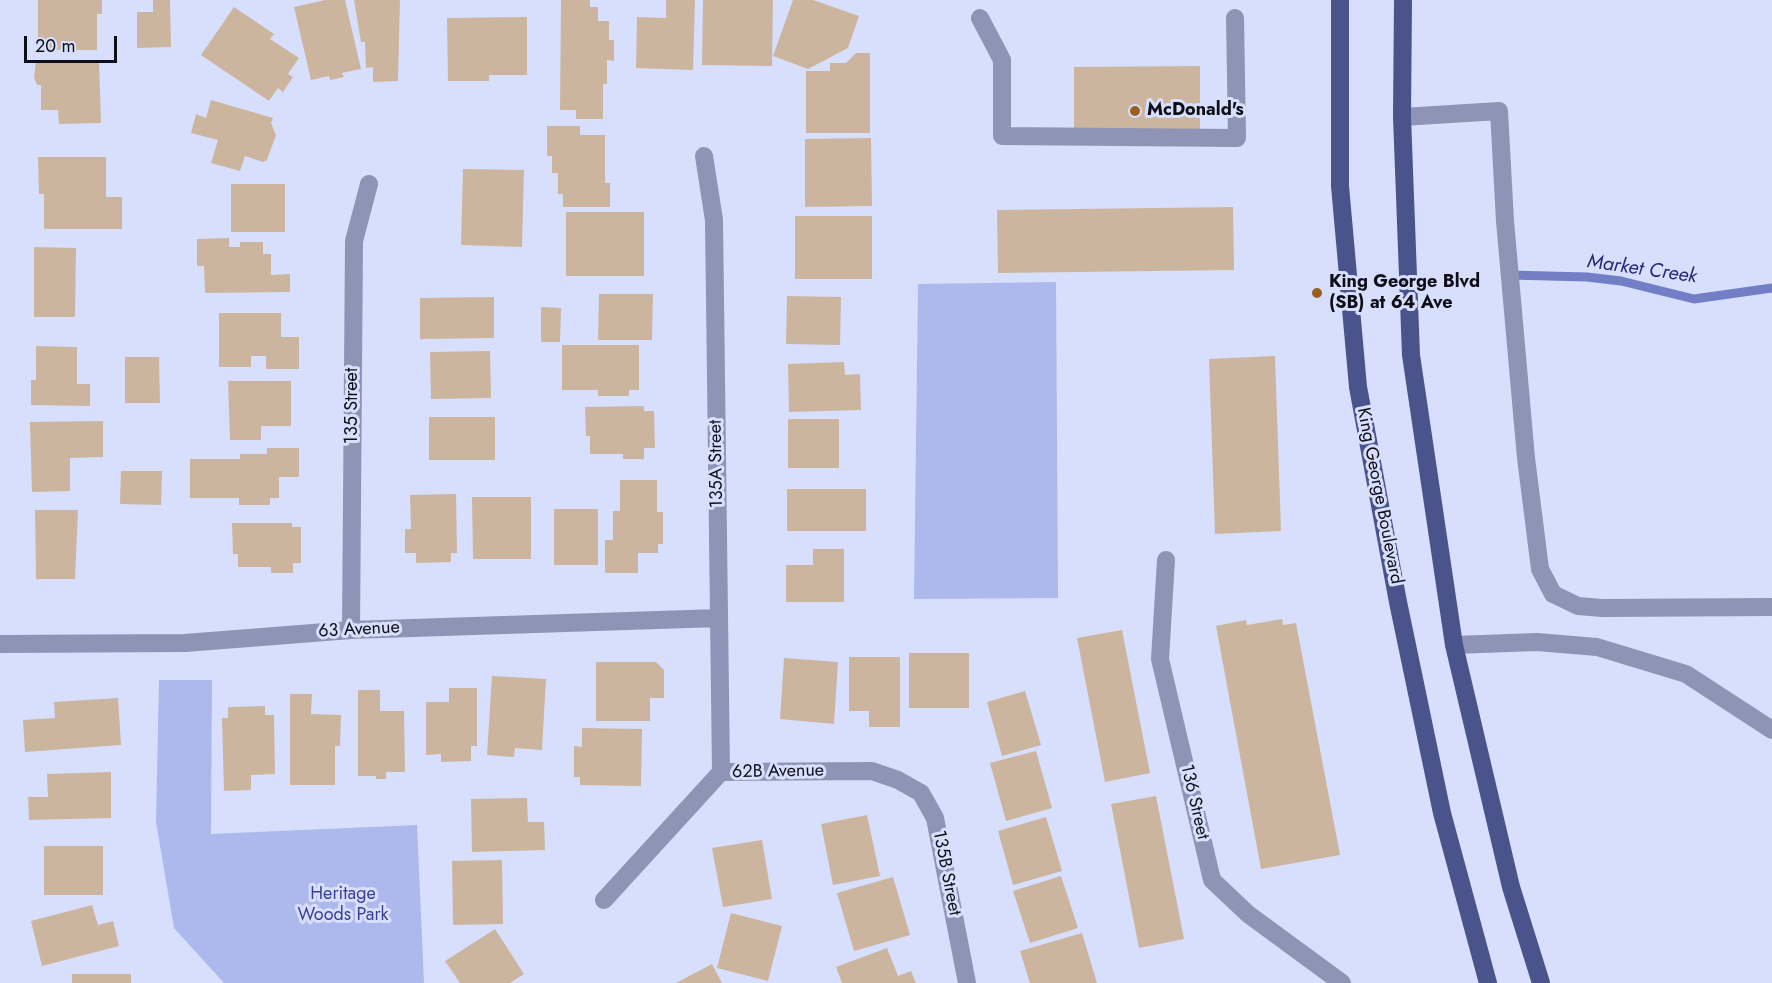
<!DOCTYPE html>
<style>
body{margin:0}
#map{position:relative;width:1772px;height:983px;overflow:hidden;background:#d8dffc;font-family:Jost,sans-serif}
canvas{display:block}
.scale{position:absolute;left:24px;top:36px;width:93px;height:27px;box-sizing:border-box;border:3px solid #0d0e18;border-top:0;padding-left:8px;font-size:18px;line-height:21px;white-space:nowrap;color:#0d0e18;-webkit-text-stroke:4px #d8dffc;paint-order:stroke}
</style>
<div id="map">
<canvas width="1772" height="983"></canvas>
<div class="scale">20 m</div>
</div>
<script>
const context = document.querySelector('canvas').getContext('2d');
context.lineJoin = 'round';
function fill(path, color) { context.fillStyle = color; context.fill(path, 'evenodd'); }
const shape = rows => new Path2D(rows.map(r => 'M' + r).join(''));
function trace(path, color, width, dash) { context.strokeStyle = color; context.lineWidth = width; context.lineCap = dash ? 'butt' : 'round'; context.setLineDash(dash || []); context.stroke(path); }
function label(font, color, halo, rows, align = 'center') {
  context.font = font + ' Jost,sans-serif'; context.lineWidth = 6; context.setLineDash([]); context.textBaseline = 'middle'; context.strokeStyle = halo; context.fillStyle = color; for (const [text, x, y, turn = 0] of rows) {
    context.save(); context.translate(x, y); context.rotate((+turn || 0) * Math.PI / 180); context.textAlign = isNaN(turn) ? turn : align; if (halo) context.strokeText(text, 0, 0); context.fillText(text, 0, 0); context.restore();
  }
}
fill(shape([
 [1056,282,1058,598,914,599,918,284],
 [159,680,212,680,211,834,417,825,424,983,224,983,174,928,156,822]
]), '#adb8ec');
trace(shape([
 [1509,275,1587,277,1621,281,1694,299,1772,288]
]), '#727fc7', 9);
fill(shape([
 [38,0,102,0,102,14,97,14,97,50,38,50],
 [153,0,170,0,171,47,137,48,137,12,153,12],
 [325,0,345,0,361,69,342,73,344,77,330,80,329,76,311,80,294,7],
 [354,0,400,0,398,81,373,82,373,67,366,68,365,42,361,42],
 [561,0,590,0,590,7,598,7,598,21,609,21,609,40,614,40,614,61,607,60,607,84,603,84,603,119,576,119,576,110,560,110],
 [666,0,695,0,693,70,636,68,637,17,666,18],
 [703,0,773,0,772,66,702,65],
 [793,0,813,0,859,16,848,48,808,69,773,56],
 [234,7,274,34,270,39,299,58,288,74,293,77,283,92,278,88,269,101,201,55],
 [527,17,527,75,489,75,489,81,448,81,447,18],
 [856,53,870,53,870,133,806,133,806,71,830,71,830,63,846,63],
 [99,60,101,123,59,124,58,110,41,110,41,85,37,85,34,78,36,61],
 [1200,66,1200,131,1074,132,1074,67],
 [211,100,273,118,271,123,276,135,267,160,263,162,245,156,240,171,211,163,218,140,191,133,196,114,206,118],
 [547,126,580,126,580,135,605,135,605,183,610,183,610,207,563,207,563,194,558,194,558,173,552,173,552,156,547,156],
 [871,138,872,206,805,207,805,139],
 [38,157,106,157,106,197,122,197,122,229,44,229,44,194,39,194],
 [463,169,524,170,522,247,461,245],
 [231,184,285,184,285,232,231,232],
 [1233,207,1234,270,998,273,997,210],
 [566,212,644,212,644,276,566,276],
 [795,216,872,216,872,279,795,279],
 [229,238,229,247,240,247,240,242,263,242,263,254,271,254,271,275,290,274,290,292,205,293,204,266,197,266,197,239],
 [34,247,76,248,75,317,34,317],
 [599,294,653,294,652,340,598,340],
 [787,296,841,297,840,345,786,344],
 [494,297,494,338,420,339,420,298],
 [541,307,561,308,560,342,541,342],
 [219,313,281,313,281,337,299,337,299,369,266,369,266,356,251,356,251,367,219,367],
 [562,345,639,345,639,390,629,390,629,396,598,396,598,390,562,390],
 [36,346,77,347,77,384,90,384,90,406,31,405,31,380,36,380],
 [490,351,491,398,431,399,430,352],
 [1275,356,1281,531,1215,534,1209,359],
 [125,357,159,357,160,403,125,403],
 [844,362,845,375,860,374,861,410,789,412,788,364],
 [228,381,291,381,291,426,261,426,261,440,230,440],
 [644,406,644,411,654,411,655,448,644,448,644,459,623,459,623,454,590,454,590,436,586,436,585,407],
 [429,417,495,417,495,460,429,460],
 [788,419,839,419,839,468,788,468],
 [103,421,103,457,70,458,70,491,32,492,30,422],
 [267,448,299,448,299,477,279,477,279,498,270,498,270,505,239,505,239,498,190,498,190,459,240,459,240,454,267,454],
 [121,471,162,471,161,505,120,504],
 [620,480,657,480,657,512,663,512,663,544,658,544,658,553,638,553,638,573,605,573,605,540,613,540,613,511,620,511],
 [787,489,866,489,866,531,787,531],
 [456,494,457,553,451,553,451,562,416,563,416,553,405,553,405,529,411,529,410,495],
 [472,497,531,497,531,559,473,559],
 [554,509,598,509,598,565,554,565],
 [35,510,78,510,75,579,36,579],
 [232,523,292,523,292,527,301,527,301,563,293,563,293,573,271,573,271,567,238,567,238,554,233,554],
 [813,549,844,549,844,602,786,602,786,565,813,565],
 [1282,619,1283,625,1296,623,1340,855,1261,869,1216,626,1246,620,1247,625],
 [1122,630,1150,773,1105,782,1077,638],
 [909,653,969,653,969,708,909,708],
 [849,657,900,657,900,727,869,727,869,711,849,711],
 [784,658,838,662,834,724,780,719],
 [596,662,656,662,664,670,664,698,650,698,650,721,596,721],
 [492,676,546,679,542,750,515,748,514,757,487,755],
 [449,688,477,688,477,746,471,746,471,761,441,762,441,754,426,755,426,702,449,702],
 [358,690,380,690,380,711,404,711,405,772,386,772,386,779,376,779,376,776,358,776],
 [1025,691,1041,745,1002,756,987,702],
 [290,694,312,694,311,714,341,715,340,746,335,746,335,785,290,785],
 [118,698,121,745,25,752,23,720,55,718,54,702],
 [265,706,265,715,274,715,275,774,251,775,251,790,224,791,222,718,228,718,228,707],
 [582,728,642,729,641,786,580,785,580,777,574,777,574,746,582,747],
 [1036,751,1052,808,1006,821,990,763],
 [111,772,111,818,29,820,28,797,48,797,47,774],
 [1156,796,1184,939,1139,948,1111,804],
 [527,798,528,822,544,822,545,850,472,852,471,799],
 [867,815,880,876,833,885,821,824],
 [1046,817,1062,871,1013,885,998,831],
 [762,840,772,899,723,907,712,848],
 [44,846,103,846,103,895,44,895],
 [502,860,503,924,453,925,452,861],
 [1061,876,1078,928,1030,943,1013,891],
 [893,877,910,935,854,951,837,893],
 [92,905,98,925,113,921,119,946,42,966,31,921],
 [731,913,782,926,768,981,717,968],
 [495,929,524,974,510,983,460,983,445,961],
 [1082,933,1097,983,1030,983,1020,951],
 [887,948,898,976,911,971,916,983,842,983,836,967],
 [712,964,722,983,676,983],
 [72,974,131,974,131,983,72,983]
]), '#ccb59f');
trace(shape([
 [980,18,1002,60,1002,136,1237,138,1235,18],
 [1402,117,1499,111,1505,221,1526,458,1540,569,1553,594,1578,606,1602,608,1772,607],
 [704,156,714,220,721,772],
 [1166,560,1160,659,1212,880,1248,914,1342,983],
 [351,630,354,241,369,184],
 [0,644,185,643,351,630,719,618],
 [1454,645,1537,642,1597,647,1686,674,1772,730],
 [604,900,721,772,872,771,898,780,921,793,935,818,967,983]
]), '#8d94b5', 18);
trace(shape([
 [1340,0,1340,186,1358,387,1398,602,1442,813,1488,983],
 [1403,0,1402,117,1411,355,1454,645,1511,887,1541,983]
]), '#4a538c', 18);
for (const [x, y, r, color] of [
 [1135,111,6,"#9a5f1f"],
 [1317,293,6,"#9a5f1f"]
]) { const dot = new Path2D(); dot.arc(x, y, r, 0, 2 * Math.PI); context.fillStyle = color; context.fill(dot); trace(dot, '#d8dffc', 2); }
label('bold 18px', '#0d0e18', '#d8dffc', [
 ["McDonald's",1147,111],
 ["King George Blvd",1329,283],
 ["(SB) at 64 Ave",1329,304]
], 'left');
label('18px', '#0d0e18', '#d8dffc', [
 ["135 Street",353,406,-90],
 ["135A Street",717,464,-91],
 ["King George Boulevard",1379,496,79],
 ["63 Avenue",359,630,-3],
 ["62B Avenue",778,772,-1],
 ["136 Street",1194,802,77],
 ["135B Street",946,873,79]
]);
label('18px', '#393f96', '#d8dffc', [
 ["Heritage",343,895],
 ["Woods Park",343,916]
]);
label('italic 20px', '#26267b', '#d8dffc', [
 ["Market Creek",1642,270,8]
]);
</script>
